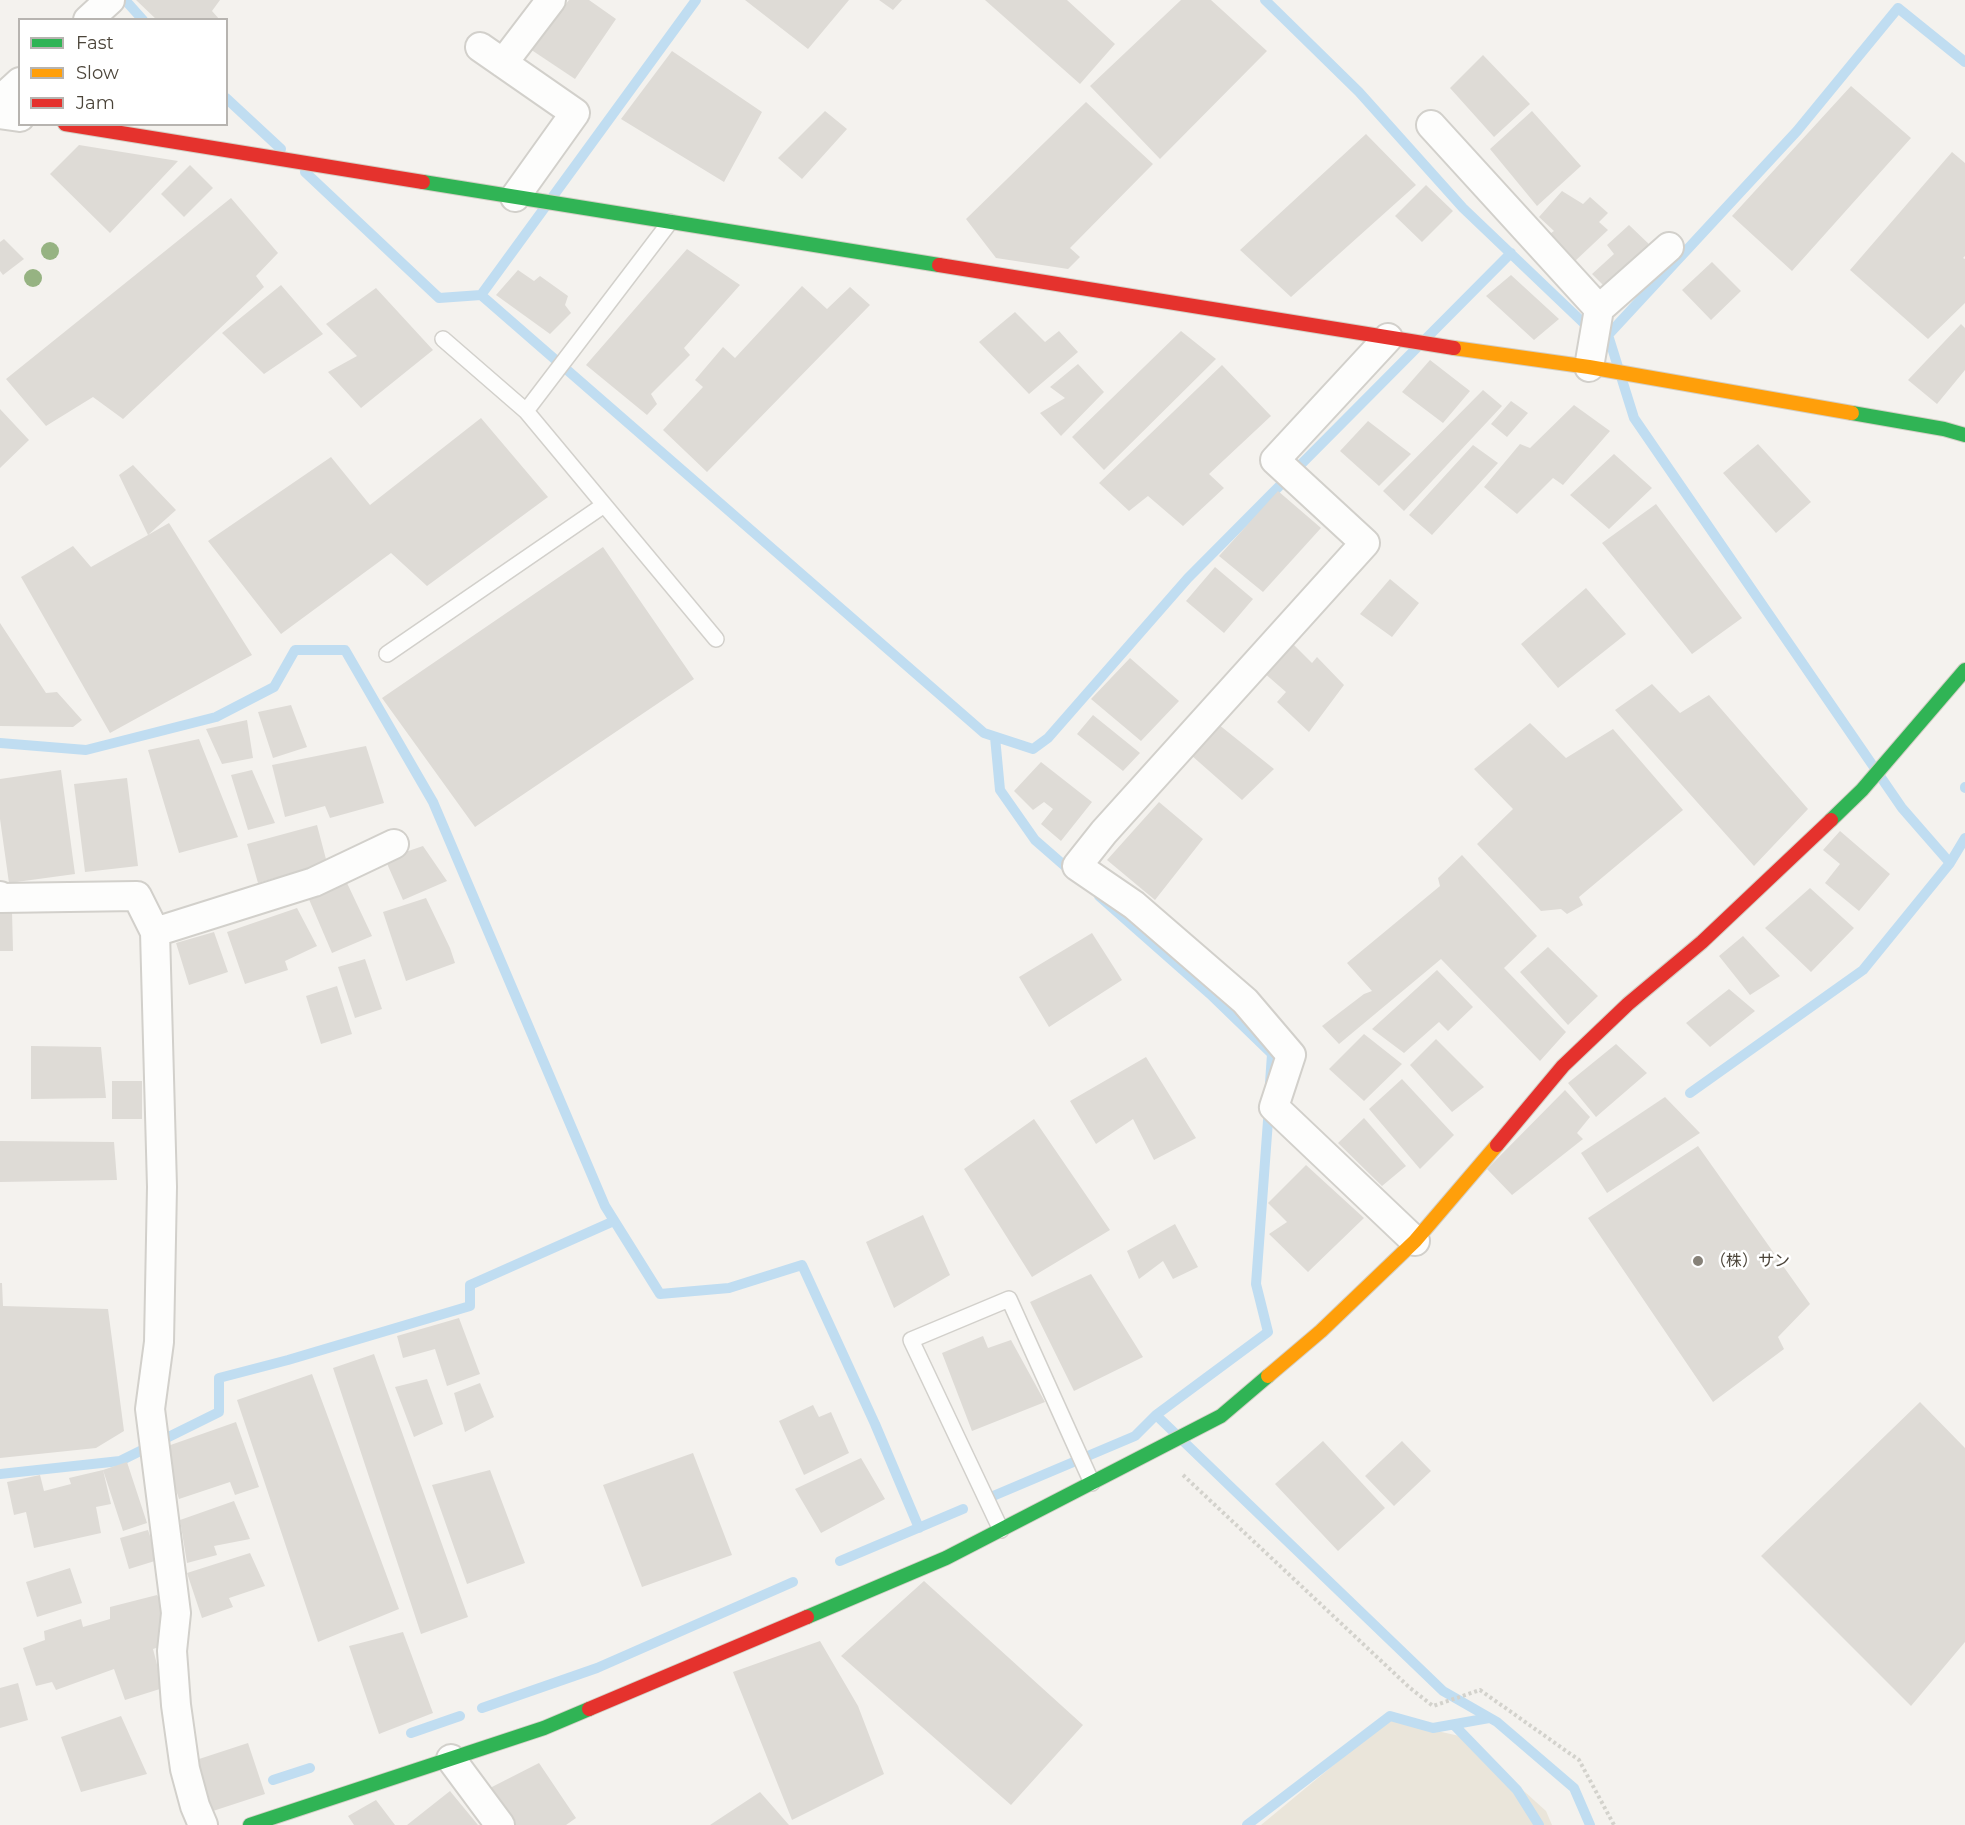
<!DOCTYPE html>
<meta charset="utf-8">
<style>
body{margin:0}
#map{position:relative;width:1965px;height:1825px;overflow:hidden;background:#f4f2ee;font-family:Montserrat,sans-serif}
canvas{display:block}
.legend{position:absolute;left:18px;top:18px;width:210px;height:108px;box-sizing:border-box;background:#fff;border:2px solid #b7b4b0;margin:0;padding:8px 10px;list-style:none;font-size:18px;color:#4b4439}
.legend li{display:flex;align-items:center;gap:12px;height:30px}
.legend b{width:30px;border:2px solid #b7b4b0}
</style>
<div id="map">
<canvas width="1965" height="1825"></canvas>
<ul class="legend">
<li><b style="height:8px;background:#30b455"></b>Fast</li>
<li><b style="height:8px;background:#ff9f0a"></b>Slow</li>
<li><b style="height:8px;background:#e5322d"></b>Jam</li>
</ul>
</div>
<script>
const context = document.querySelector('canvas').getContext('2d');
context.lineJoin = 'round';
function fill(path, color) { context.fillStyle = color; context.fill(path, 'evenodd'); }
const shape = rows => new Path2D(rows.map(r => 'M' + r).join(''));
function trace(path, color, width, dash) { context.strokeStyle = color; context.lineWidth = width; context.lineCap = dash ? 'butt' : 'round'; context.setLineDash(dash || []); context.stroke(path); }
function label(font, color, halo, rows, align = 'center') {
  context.font = font + ' Montserrat,"Noto Sans JP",sans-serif'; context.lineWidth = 5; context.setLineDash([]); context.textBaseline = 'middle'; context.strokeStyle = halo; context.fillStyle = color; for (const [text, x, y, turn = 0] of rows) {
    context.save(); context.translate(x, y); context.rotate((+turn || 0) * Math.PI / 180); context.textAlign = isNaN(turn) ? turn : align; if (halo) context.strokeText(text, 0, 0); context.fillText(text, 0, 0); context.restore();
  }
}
fill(shape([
 [1388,1720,1464,1737,1546,1811,1552,1825,1261,1825]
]), '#eae5da');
trace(shape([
 [125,0,143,20],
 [1265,0,1359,92,1463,208,1594,333,1608,335,1634,418,1902,808,1950,863,1863,970,1690,1093],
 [226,98,281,149],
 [305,172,439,298,481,295,696,0],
 [481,295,984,733,1033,749,1048,738,1188,578,1511,253],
 [1608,335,1797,131,1898,8,1965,62],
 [995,737,1000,790,1035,840,1074,874],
 [0,743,86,750,216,717,274,687,295,650,345,650,433,802,605,1206,660,1294,729,1288,802,1265,875,1424,919,1528],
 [1965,787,1965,788],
 [1950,863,1965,838],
 [1099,896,1210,994,1272,1054,1270,1083],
 [1156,1415,1443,1691,1497,1722,1574,1788,1590,1825],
 [0,1474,120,1461,219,1412,219,1378,288,1360,470,1306,470,1285,614,1221],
 [986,1499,1135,1436,1156,1415,1268,1332,1256,1284,1269,1107],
 [840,1561,963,1509],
 [482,1708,597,1668,793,1582],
 [1454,1725,1517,1790,1539,1825],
 [411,1733,460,1716],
 [273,1780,310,1768],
 [1247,1825,1390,1716,1433,1728,1489,1718]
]), '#c0ddf1', 10);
fill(shape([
 [136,0,220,0,212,11,220,20,157,20],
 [569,0,589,0,616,19,575,79,530,49],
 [745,0,849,0,808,49],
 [879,0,902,0,893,10],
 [985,0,1067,0,1115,44,1080,84],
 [1181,0,1211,0,1267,51,1160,159,1090,86],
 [672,51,762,112,724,182,621,119],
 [1483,55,1530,104,1494,137,1450,88],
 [1851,86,1911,138,1792,271,1732,216],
 [1086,102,1153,164,1070,248,1080,257,1068,269,996,258,966,219],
 [825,111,847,129,802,179,778,158],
 [1532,111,1581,166,1537,206,1490,149],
 [1366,134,1416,185,1291,297,1240,250],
 [79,145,178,161,110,233,50,174],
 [1952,152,1965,163,1965,256,1963,258,1965,259,1965,303,1928,339,1850,270],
 [190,165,213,188,184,217,161,194],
 [1426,185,1453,211,1422,242,1395,216],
 [1562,191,1583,204,1590,197,1608,213,1599,222,1608,230,1574,262,1545,237,1554,231,1539,217],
 [231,198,278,253,256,276,264,287,123,419,93,397,46,426,6,379],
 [1629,225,1651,246,1609,291,1592,274,1614,254,1607,245],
 [4,239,24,259,3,275,0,271,0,242],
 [687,249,740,285,684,348,690,355,651,394,657,404,647,415,586,365],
 [1712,262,1741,291,1711,320,1682,290],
 [518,270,534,281,540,276,568,296,565,305,571,313,550,334,496,295],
 [1511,275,1559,319,1534,340,1486,296],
 [281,285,323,334,264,374,222,333],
 [802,286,827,309,850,287,870,305,707,472,663,430,703,387,695,380,723,347,735,358],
 [376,288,433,350,361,408,328,372,357,356,326,324],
 [1015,312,1045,342,1059,331,1078,352,1029,394,979,342],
 [1961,324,1965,328,1965,370,1937,404,1908,380],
 [1181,331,1216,359,1104,470,1072,437],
 [1430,360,1470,391,1443,423,1402,392],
 [1078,364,1104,392,1061,436,1040,413,1065,398,1050,387],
 [1222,365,1271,416,1209,474,1224,488,1183,526,1148,496,1129,511,1099,483],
 [1483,390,1502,406,1404,511,1383,491],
 [1511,401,1528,413,1507,437,1491,424],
 [1574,405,1610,431,1563,485,1553,478,1517,514,1484,487,1520,444,1530,448],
 [0,409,29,440,0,468],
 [481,418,548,497,427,586,391,553,281,634,208,541,331,457,370,505],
 [1368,421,1411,454,1379,486,1340,451],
 [1758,444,1811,502,1776,533,1723,473],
 [1473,445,1498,463,1432,535,1409,515],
 [1614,454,1652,488,1609,529,1570,495],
 [133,465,176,510,148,535,169,523,252,655,110,733,21,577,73,546,91,567,148,535,119,475],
 [1278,491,1321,528,1263,592,1219,556],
 [1656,504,1742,618,1692,654,1602,543],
 [603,547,694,679,475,827,382,698],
 [1215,567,1253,599,1224,633,1186,601],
 [1390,579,1419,603,1392,637,1360,614],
 [1586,588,1626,634,1558,688,1521,644],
 [0,623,46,693,57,692,82,720,73,727,0,726],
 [1291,642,1312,663,1317,657,1344,685,1309,732,1277,702,1286,692,1263,672],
 [1130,658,1179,701,1141,741,1091,699],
 [1652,684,1680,713,1709,695,1808,809,1754,866,1615,710],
 [291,705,307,747,273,758,258,712],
 [1093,715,1140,753,1123,771,1077,734],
 [247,720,253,758,222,764,206,729],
 [1530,723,1566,758,1613,729,1683,810,1579,897,1583,905,1567,914,1561,909,1541,911,1477,844,1513,809,1474,769],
 [1218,724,1274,769,1242,800,1191,755],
 [199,739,238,837,179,853,148,750],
 [366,746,384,803,330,818,325,806,285,817,272,765],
 [1041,762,1092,802,1061,841,1041,824,1053,809,1044,802,1033,810,1014,791],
 [61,770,75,874,9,883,0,819,0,779],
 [252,770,275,823,248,830,231,775],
 [127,778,138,866,85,872,74,784],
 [1159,802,1203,839,1155,900,1107,860],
 [317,825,327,863,258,883,247,844],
 [1840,831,1890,874,1859,911,1825,883,1840,864,1823,850],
 [423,846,447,881,403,900,385,859],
 [1462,855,1537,936,1504,968,1566,1032,1540,1061,1441,959,1339,1044,1322,1026,1364,994,1372,991,1347,963,1440,886,1438,878],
 [347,883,372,936,332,953,308,897],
 [1810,888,1854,928,1811,972,1765,928],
 [426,898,450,948,455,963,406,981,383,912],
 [297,908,317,946,285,961,288,970,245,984,227,932],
 [12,911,13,951,0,951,0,912],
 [214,932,228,972,189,985,176,943],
 [1092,933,1122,980,1049,1027,1019,977],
 [1743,936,1780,976,1750,995,1719,956],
 [1548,947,1598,996,1568,1025,1520,972],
 [365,959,382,1009,355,1018,338,967],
 [1437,970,1473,1007,1448,1031,1439,1022,1404,1053,1372,1029],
 [337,986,352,1034,321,1044,306,996],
 [1729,989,1755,1011,1710,1047,1686,1023],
 [1364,1034,1402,1064,1364,1101,1329,1069],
 [1436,1039,1484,1087,1452,1112,1410,1065],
 [1616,1044,1647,1073,1596,1117,1568,1083],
 [31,1046,101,1047,106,1098,31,1099],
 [1146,1057,1196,1138,1154,1160,1133,1119,1096,1144,1070,1101],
 [1402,1079,1454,1135,1420,1169,1369,1109],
 [112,1081,142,1081,142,1119,112,1119],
 [1565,1090,1590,1117,1577,1133,1583,1139,1512,1195,1487,1169],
 [1665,1097,1700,1133,1607,1193,1581,1153],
 [1364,1118,1406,1166,1382,1186,1338,1143],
 [1034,1119,1110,1230,1032,1277,964,1169],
 [0,1141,114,1142,117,1180,0,1182],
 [1698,1146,1810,1304,1778,1337,1784,1349,1713,1402,1588,1218],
 [1306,1165,1364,1218,1308,1272,1269,1234,1287,1222,1268,1203],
 [923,1215,950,1275,894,1308,866,1242],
 [1175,1224,1198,1267,1173,1279,1163,1261,1139,1279,1127,1251],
 [1091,1274,1143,1357,1074,1391,1030,1302],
 [0,1283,2,1283,3,1306,108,1309,124,1431,96,1448,0,1458],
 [459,1318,480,1374,447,1386,435,1349,403,1358,397,1336],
 [983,1336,988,1348,1011,1340,1045,1402,972,1431,942,1353],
 [374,1354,468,1617,421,1634,333,1368],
 [312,1374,399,1609,318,1642,237,1400],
 [427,1379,443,1424,414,1437,395,1387],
 [480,1383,494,1417,465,1432,454,1393],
 [1920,1402,1965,1448,1965,1642,1911,1706,1761,1556],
 [813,1405,819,1417,831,1412,849,1453,804,1475,779,1421],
 [236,1422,259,1487,235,1495,230,1482,179,1499,162,1448],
 [1323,1441,1385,1508,1338,1551,1275,1484],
 [1402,1441,1431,1471,1394,1506,1365,1476],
 [693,1453,732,1555,642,1587,603,1485],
 [861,1458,885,1499,821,1533,795,1489],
 [127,1462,147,1523,123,1531,103,1470],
 [103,1470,111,1504,96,1507,101,1533,34,1548,26,1512,14,1515,7,1482,40,1475,44,1491,71,1484,69,1478],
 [490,1470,525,1563,467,1584,432,1485],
 [234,1501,250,1539,214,1546,217,1555,187,1563,180,1520],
 [148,1530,158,1560,129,1569,120,1538],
 [250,1553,265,1586,229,1598,233,1607,202,1618,187,1573],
 [70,1568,82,1603,37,1617,26,1582],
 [924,1581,1083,1725,1011,1805,841,1656],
 [157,1595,167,1611,159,1647,153,1649,163,1688,125,1700,114,1669,56,1690,52,1682,36,1686,23,1648,45,1640,44,1631,81,1619,83,1627,110,1619,110,1607],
 [403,1632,433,1713,379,1734,349,1646],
 [820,1641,858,1706,884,1774,792,1820,733,1672],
 [18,1683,28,1720,0,1728,0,1688],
 [121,1716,147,1774,81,1792,61,1737],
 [248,1743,265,1794,213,1811,196,1760],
 [539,1763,576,1818,566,1825,514,1825,488,1789],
 [450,1791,478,1825,407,1825],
 [760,1792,789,1825,710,1825],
 [376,1800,395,1825,354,1825,348,1816]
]), '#dedbd6');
const lane = shape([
 [443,339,526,411,670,222],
 [526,411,716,639],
 [387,654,604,505],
 [1001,1530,911,1340,1009,1299,1092,1483]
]);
const street = shape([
 [88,20,110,0],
 [480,47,575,113,515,197],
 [503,63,551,0],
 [0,100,20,82],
 [0,114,20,117],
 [1431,125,1599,309,1589,367],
 [1599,309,1669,247],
 [1388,338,1275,460,1365,543,1104,832,1077,866,1134,905,1245,1001,1291,1055,1274,1107,1415,1241],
 [0,896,1,898,137,896,155,932,162,1187,159,1342,150,1409,176,1613,172,1651,176,1705,185,1769,195,1806,203,1825],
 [155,932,314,882,394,844],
 [451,1759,500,1825]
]);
const fast = shape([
 [423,182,939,265],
 [1852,413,1944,429,1965,435],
 [1831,820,1862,790,1965,670],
 [807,1617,946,1558,1221,1416,1268,1376],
 [250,1825,544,1728,589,1709]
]);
const slow = shape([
 [1454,348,1589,367,1852,413],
 [1268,1376,1321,1331,1415,1241,1497,1145]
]);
const jam = shape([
 [65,124,423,182],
 [939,265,1454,348],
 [1497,1145,1563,1066,1628,1004,1702,942,1831,820],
 [589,1709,807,1617]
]);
trace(lane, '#d2d0cb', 18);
trace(street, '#d2d0cb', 32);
trace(fast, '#d3cfc5', 16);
trace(slow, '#d3cfc5', 16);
trace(jam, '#d3cfc5', 16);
trace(shape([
 [1183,1475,1410,1688,1433,1706,1480,1690,1579,1760,1614,1825]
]), '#d3d2cc', 4, [3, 3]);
trace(lane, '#fdfdfc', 15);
trace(street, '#fdfdfc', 28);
trace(fast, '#30b455', 14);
trace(slow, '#ff9f0a', 14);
trace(jam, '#e5322d', 14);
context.fillStyle = '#96b382';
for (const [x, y] of [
 [50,251],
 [33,278]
]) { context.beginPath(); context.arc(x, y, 9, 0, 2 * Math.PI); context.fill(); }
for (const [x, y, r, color] of [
 [1698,1261,6,"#868178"]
]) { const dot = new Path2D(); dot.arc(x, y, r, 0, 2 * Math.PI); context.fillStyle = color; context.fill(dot); trace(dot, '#fff', 2); }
label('16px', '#4b4439', '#fff', [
 ["（株）サン",1710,1261]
], 'left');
</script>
